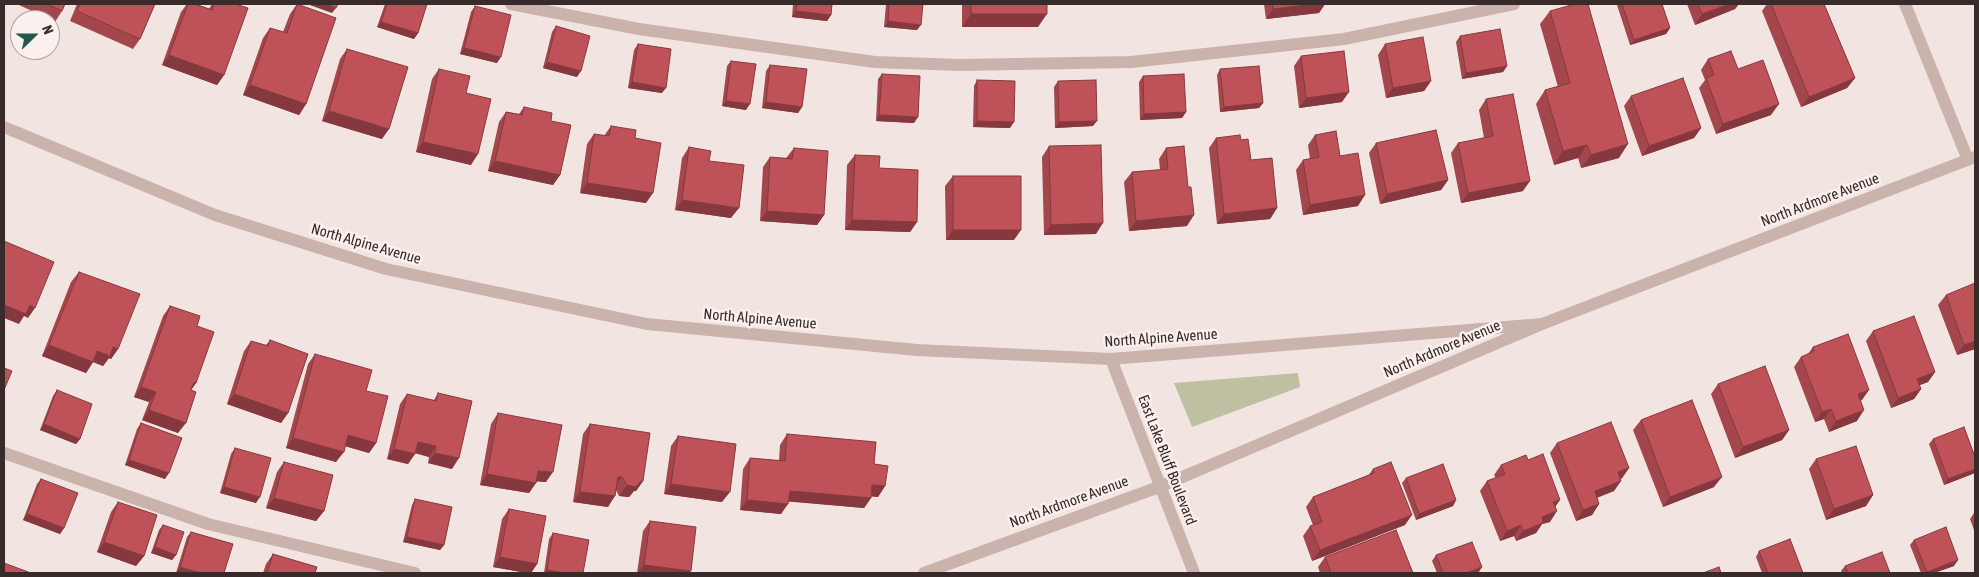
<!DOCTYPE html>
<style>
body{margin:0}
#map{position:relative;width:1979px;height:577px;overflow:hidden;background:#f2e5e1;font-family:"Asap Condensed",sans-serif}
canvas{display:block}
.frame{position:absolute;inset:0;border:5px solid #392b2b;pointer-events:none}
.north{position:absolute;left:10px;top:10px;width:50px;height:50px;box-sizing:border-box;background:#faf0ed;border:1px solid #ada19f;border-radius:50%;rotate:68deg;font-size:14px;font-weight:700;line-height:20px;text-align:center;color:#392b2b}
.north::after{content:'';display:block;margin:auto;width:18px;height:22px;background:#23584c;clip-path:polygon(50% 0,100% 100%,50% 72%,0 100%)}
</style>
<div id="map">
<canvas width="1979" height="577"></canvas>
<div class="frame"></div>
<div class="north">N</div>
</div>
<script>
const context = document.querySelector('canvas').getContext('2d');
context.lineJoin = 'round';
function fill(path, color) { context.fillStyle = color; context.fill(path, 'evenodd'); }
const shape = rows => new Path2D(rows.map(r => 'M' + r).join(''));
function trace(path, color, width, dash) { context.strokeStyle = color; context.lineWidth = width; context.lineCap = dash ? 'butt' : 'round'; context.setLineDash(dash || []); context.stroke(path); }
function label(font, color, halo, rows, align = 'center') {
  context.font = font + ' "Asap Condensed",sans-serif'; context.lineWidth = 5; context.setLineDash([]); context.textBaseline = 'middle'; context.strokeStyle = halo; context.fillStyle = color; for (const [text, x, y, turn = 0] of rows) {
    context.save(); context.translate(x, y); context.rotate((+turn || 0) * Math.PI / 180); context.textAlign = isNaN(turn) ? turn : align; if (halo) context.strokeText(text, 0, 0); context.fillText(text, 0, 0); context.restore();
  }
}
fill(shape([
 [1298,373,1300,387,1192,427,1174,383]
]), '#bfc0a1');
trace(shape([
 [511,4,639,29,875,62,960,65,1131,62,1344,39,1514,4],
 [4,453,208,524,415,573]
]), '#cab2ad', 12);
trace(shape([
 [1905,4,1968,160],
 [4,127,215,215,386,269,647,324,917,350,1111,359,1542,324],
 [1111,359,1194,573],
 [924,573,1159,487,1542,324,1975,157]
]), '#cab2ad', 12);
fill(shape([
 [17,4,65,4,62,11,55,22],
 [77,4,155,4,140,39,133,49,70,21],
 [187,4,195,4,209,9,212,4,235,4,224,75,217,85,162,65,181,12],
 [297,4,306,104,299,115,243,95,263,38,270,28,283,32,290,14],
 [385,4,427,4,418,33,414,39,377,27],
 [793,4,832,4,831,15,827,21,792,17],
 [886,4,923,4,917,30,884,27],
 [962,4,1047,4,1038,27,962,27],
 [1264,4,1325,4,1319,13,1266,19],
 [1618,4,1662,4,1670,28,1666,34,1630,45,1617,5],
 [1687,4,1739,4,1735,9,1695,25],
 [1767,4,1824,4,1855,78,1847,88,1801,107,1762,11],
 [475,6,497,63,460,54,471,12],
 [1550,11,1619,158,1581,168,1578,158,1554,165,1536,104,1545,90,1558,87,1540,24],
 [556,26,577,77,543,68,552,32],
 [1460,36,1507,66,1503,72,1462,79,1456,42],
 [638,44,662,93,628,88,634,50],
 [1385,44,1431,81,1424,91,1386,98,1378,55],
 [347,49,382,139,322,121,340,59],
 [1301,56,1342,102,1299,108,1294,66],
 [1708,59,1738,69,1771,115,1716,134,1699,88,1705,80,1701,70],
 [731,61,746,110,722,106,727,66],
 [770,65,802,107,798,113,762,108,766,71],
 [439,69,466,93,471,165,416,152,432,79],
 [1220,69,1263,103,1259,108,1220,112,1217,75],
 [882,74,914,123,876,121,878,79],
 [1143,76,1186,112,1182,118,1140,120,1139,82],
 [977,80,1010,128,973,127,974,86],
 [1058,81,1093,126,1055,128,1054,87],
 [1631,96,1701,128,1694,138,1642,156,1624,106],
 [1486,99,1523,191,1461,203,1451,153,1458,143,1484,138,1479,110],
 [524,107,551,121,560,175,553,185,488,171,499,122,506,112,519,114],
 [611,126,635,138,646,203,580,193,587,144,594,134,604,136],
 [1315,135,1340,156,1358,206,1303,215,1296,170,1303,160,1310,159,1308,145],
 [1216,138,1241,140,1251,160,1277,208,1270,219,1217,224,1209,148],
 [1376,143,1448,180,1441,190,1380,204,1369,153],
 [1049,146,1096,234,1044,235,1042,157],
 [689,147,709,161,731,218,675,210,682,158],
 [794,148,824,215,817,225,760,221,763,167,770,157,786,158],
 [1166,148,1187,226,1129,231,1124,182,1132,172,1160,170,1159,159],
 [855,155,879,168,917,222,910,232,845,230,847,165],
 [953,176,1014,240,946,240,945,186],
 [79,272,118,349,111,359,109,358,103,366,93,362,86,373,42,356,71,282],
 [1946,295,1975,349,1957,355,1938,305],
 [170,306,197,326,196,383,191,390,178,433,142,420,149,402,134,397,163,316],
 [1873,331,1935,372,1928,382,1919,385,1921,389,1914,399,1891,408,1866,341],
 [270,340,288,413,281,423,227,404,244,351,251,341,266,345],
 [1813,347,1862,400,1860,401,1857,421,1829,432,1824,419,1815,422,1794,367,1801,357,1808,354],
 [315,354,366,391,376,443,369,453,345,446,336,462,286,448,308,364],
 [1718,384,1789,430,1782,440,1735,458,1711,394],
 [57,390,80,439,76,444,40,430,53,396],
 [438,393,452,469,428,463,429,457,415,453,408,464,387,459,400,404,407,394,434,400],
 [498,413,546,482,537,481,529,493,480,485,491,424],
 [1641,420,1714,487,1663,507,1633,430],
 [141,423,165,479,125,465,137,429],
 [590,424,643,481,636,491,634,491,629,497,619,496,616,490,608,507,573,502,583,434],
 [787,434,874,464,885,486,878,497,871,496,871,498,864,508,788,501,781,514,740,510,743,469,750,458,779,461,780,445],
 [678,436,722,502,664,494,671,446],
 [1933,439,1975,457,1975,473,1944,485,1929,444],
 [1557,443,1629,468,1622,478,1621,479,1614,491,1597,498,1599,504,1592,515,1576,521,1550,453],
 [235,448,256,503,220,493,231,454],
 [1816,459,1873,495,1866,506,1826,520,1809,469],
 [1528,460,1555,507,1550,522,1542,524,1536,533,1516,541,1514,536,1500,541,1480,491,1487,481,1496,478,1494,475,1501,465],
 [284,462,324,511,316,521,266,508,277,472],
 [1373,469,1405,525,1312,561,1303,536,1310,526,1313,525,1306,507,1313,497,1368,476],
 [1406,478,1456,500,1453,506,1416,520,1402,483],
 [41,479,64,528,60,534,23,520,37,484],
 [415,499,444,545,440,550,403,542,412,505],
 [118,502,144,556,136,566,97,552,111,512],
 [509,509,537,564,531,573,527,573,493,567,502,519],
 [1974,513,1975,513,1975,533,1970,519],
 [650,521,689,573,637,573,643,531],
 [163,525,176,555,172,560,151,553,159,530],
 [191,532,233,544,176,573,187,537],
 [553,533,583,573,544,573,549,539],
 [1914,540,1954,566,1934,573,1921,573,1910,545],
 [1759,551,1803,573,1762,573,1756,557],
 [273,554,315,573,263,573,266,564],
 [1436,555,1482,567,1478,573,1437,573,1432,561],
 [1325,557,1413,573,1320,573,1318,567],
 [1845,566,1890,573,1842,573,1841,571]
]), '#a3474c');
fill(shape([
 [307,4,326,4,336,8,332,13],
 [1315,4,1325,4,1319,13,1266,19,1273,9],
 [1730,4,1739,4,1735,9,1695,25,1702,14],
 [796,11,831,15,827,21,792,17],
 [971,14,1047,14,1038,27,962,27],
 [888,21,921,25,917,30,884,27],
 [381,22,418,33,414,39,377,27],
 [1670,28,1666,34,1630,45,1634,40],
 [464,48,501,57,497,63,460,54],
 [169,55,224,75,217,85,162,65],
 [547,62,581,71,577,77,543,68],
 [1507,66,1503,72,1462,79,1466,73],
 [1855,78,1847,88,1801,107,1809,97],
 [1431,81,1424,91,1386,98,1393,88],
 [632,82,666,88,662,93,628,88],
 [250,85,306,104,299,115,243,95],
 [1349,92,1342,102,1299,108,1306,98],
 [726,101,750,104,746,110,722,106],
 [766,102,802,107,798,113,762,108],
 [1263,103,1259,108,1220,112,1224,107],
 [1779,104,1771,115,1716,134,1723,124],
 [329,111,389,129,382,139,322,121],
 [1186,112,1182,118,1140,120,1144,114],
 [879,115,918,117,914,123,876,121],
 [977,121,1014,122,1010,128,973,127],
 [1097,121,1093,126,1055,128,1059,122],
 [1701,128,1694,138,1642,156,1649,146],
 [423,142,478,154,471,165,416,152],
 [1628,144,1619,158,1581,168,1591,155],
 [1587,145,1578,158,1554,165,1563,151],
 [495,161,560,175,553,185,488,171],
 [1448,180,1441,190,1380,204,1387,194],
 [1530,181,1523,191,1461,203,1468,193],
 [587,183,653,193,646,203,580,193],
 [1365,195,1358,206,1303,215,1310,205],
 [682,200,739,208,731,218,675,210],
 [1277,208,1270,219,1217,224,1224,214],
 [767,211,824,215,817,225,760,221],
 [1194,215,1187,226,1129,231,1136,221],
 [852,220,917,222,910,232,845,230],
 [1103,223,1096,234,1044,235,1051,225],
 [953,230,1021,230,1014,240,946,240],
 [4,305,30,305,35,308,28,318,24,316,19,324,4,318],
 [1975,341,1975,349,1957,355,1964,345],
 [49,345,97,351,113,347,118,349,111,359,109,358,103,366,93,362,86,373,42,356],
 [1935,372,1928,382,1910,389,1917,379],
 [194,382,196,383,189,393],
 [141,387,156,392,149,402,134,397],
 [1921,389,1914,399,1891,408,1898,398],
 [1869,390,1862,400,1851,404,1858,394],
 [234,394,288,413,281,423,227,404],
 [1831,409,1824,419,1815,422,1822,412],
 [149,410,186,423,178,433,142,420],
 [1864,410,1857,421,1829,432,1836,421],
 [44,424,80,439,76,444,40,430],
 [1789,430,1782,440,1735,458,1743,447],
 [348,435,376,443,369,453,341,445],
 [293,438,344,452,336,462,286,448],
 [418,442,436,446,429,457,411,452],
 [394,449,415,454,408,464,387,459],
 [435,453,459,458,452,469,428,463],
 [129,460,169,473,165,479,125,465],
 [1629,468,1622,478,1611,482,1618,472],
 [1975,469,1975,473,1944,485,1948,479],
 [538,471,553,472,546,482,531,481],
 [487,474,536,483,529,493,480,485],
 [618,477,622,477,615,487],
 [1722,477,1714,487,1663,507,1670,497],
 [641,481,643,481,636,491,634,491,629,497,619,496,627,485],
 [1621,481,1614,491,1587,501,1595,491],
 [671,484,730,492,722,502,664,494],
 [872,485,885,486,878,497,865,496],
 [224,487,260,497,256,503,220,493],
 [790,491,871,498,864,508,782,501],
 [580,492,615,496,608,507,573,502],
 [1873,495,1866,506,1826,520,1834,509],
 [274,498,324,511,316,521,266,508],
 [747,500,788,504,781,514,740,510],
 [1456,500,1453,506,1416,520,1419,514],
 [1560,500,1553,510,1553,502],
 [1599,504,1592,515,1576,521,1583,510],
 [1557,511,1550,522,1542,524,1536,533,1516,541,1523,531,1542,517],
 [27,514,64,528,60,534,23,520],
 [1412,515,1405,525,1312,561,1320,550],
 [1521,525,1514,536,1500,541,1507,531],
 [407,537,444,545,440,550,403,542],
 [104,542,144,556,136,566,97,552],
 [155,547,176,555,172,560,151,553],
 [500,557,537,564,531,573,527,573,493,567],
 [1958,560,1954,566,1934,573,1926,573,1927,572],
 [644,565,691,571,689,573,638,573],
 [180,567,201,573,176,573],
 [1482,567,1478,573,1466,573],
 [547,570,564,573,545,573]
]), '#85393e');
const building = shape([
 [46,4,65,4,62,11,46,4],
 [80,4,155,4,140,39,77,11,80,4],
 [188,4,195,4,212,10,214,4,235,4,248,8,224,75,169,55,188,4],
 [297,4,336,18,306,104,250,85,270,28,287,33,297,4],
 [326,4,338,4,336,8,326,4],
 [387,4,427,4,418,33,381,22,387,4],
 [797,4,832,4,831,15,796,11,797,4],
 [889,4,923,4,921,25,888,21,889,4],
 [971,4,1047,4,1047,14,971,14,971,4],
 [1273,4,1315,4,1273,9,1273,4],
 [1575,4,1588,4,1628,144,1591,155,1587,145,1563,151,1545,90,1570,83,1550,11,1575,4],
 [1622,4,1662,4,1670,28,1634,40,1622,4],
 [1698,4,1730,4,1702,14,1698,4],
 [1771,4,1824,4,1855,78,1809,97,1771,4],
 [475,6,511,15,501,57,464,48,475,6],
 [556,26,590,36,581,71,547,62,556,26],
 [1500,29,1507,66,1466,73,1460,36,1500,29],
 [1423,37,1431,81,1393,88,1385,44,1423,37],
 [638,44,671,49,666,88,632,82,638,44],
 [347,49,408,67,389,129,329,111,347,49],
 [1344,51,1349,92,1306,98,1301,56,1344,51],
 [1731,51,1738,69,1763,60,1779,104,1723,124,1706,78,1714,75,1708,59,1731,51],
 [731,61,756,64,750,104,726,101,731,61],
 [770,65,807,69,802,107,766,102,770,65],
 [1259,66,1263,103,1224,107,1220,69,1259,66],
 [439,69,470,76,466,93,491,99,478,154,423,142,439,69],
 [882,74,920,76,918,117,879,115,882,74],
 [1184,74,1186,112,1144,114,1143,76,1184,74],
 [1683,78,1701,128,1649,146,1631,96,1683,78],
 [977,80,1015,81,1014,122,977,121,977,80],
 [1096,80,1097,121,1059,122,1058,81,1096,80],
 [1513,94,1530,181,1468,193,1458,143,1493,136,1486,99,1513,94],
 [524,107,552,113,551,121,571,125,560,175,495,161,506,112,522,115,524,107],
 [611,126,636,130,635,138,661,143,653,193,587,183,594,134,609,136,611,126],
 [1436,130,1448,180,1387,194,1376,143,1436,130],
 [1336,131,1340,156,1358,153,1365,195,1310,205,1303,160,1319,157,1315,135,1336,131],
 [1240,135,1241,140,1248,139,1251,160,1272,158,1277,208,1224,214,1216,138,1240,135],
 [1101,145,1103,223,1051,225,1049,146,1101,145],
 [1184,146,1188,187,1191,187,1194,215,1136,221,1132,172,1168,169,1166,148,1184,146],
 [689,147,711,151,709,161,744,165,739,208,682,200,689,147],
 [794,148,828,151,824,215,767,211,770,157,792,159,794,148],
 [855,155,880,156,879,168,918,170,917,222,852,220,855,155],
 [953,176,1021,176,1021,230,953,230,953,176],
 [4,241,54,262,35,308,30,305,26,314,4,305,4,241],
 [79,272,140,294,118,349,113,347,110,356,97,351,93,362,49,345,79,272],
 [1975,283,1975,341,1964,345,1946,295,1975,283],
 [170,306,200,316,197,326,214,332,196,383,194,382,191,390,196,392,186,423,149,410,156,392,141,387,170,306],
 [1914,316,1935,372,1917,379,1921,389,1898,398,1873,331,1914,316],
 [1848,334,1869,390,1858,394,1864,410,1836,421,1831,409,1822,412,1801,357,1814,351,1813,347,1848,334],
 [270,340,308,354,288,413,234,394,251,341,268,346,270,340],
 [315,354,372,370,366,391,388,396,376,443,348,435,344,452,293,438,315,354],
 [1765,366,1789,430,1743,447,1718,384,1765,366],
 [4,368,12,371,4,390,4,368],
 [57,390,92,404,80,439,44,424,57,390],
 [438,393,472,401,459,458,435,453,436,446,418,442,415,454,394,449,407,394,436,401,438,393],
 [1692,400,1722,477,1670,497,1641,420,1692,400],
 [498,413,562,425,553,472,538,471,536,483,487,474,498,413],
 [1611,422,1629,468,1618,472,1621,481,1595,491,1599,504,1583,510,1557,443,1611,422],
 [141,423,182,438,169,473,129,460,141,423],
 [590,424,650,433,643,481,641,481,636,487,627,485,622,477,618,477,615,496,580,492,590,424],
 [1964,427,1975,457,1975,469,1948,479,1933,439,1964,427],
 [787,434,876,442,874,464,888,466,885,486,872,485,871,498,790,491,788,504,747,500,750,458,785,461,787,434],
 [678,436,736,444,730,492,671,484,678,436],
 [1856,446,1873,495,1834,509,1816,459,1856,446],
 [235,448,271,458,260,497,224,487,235,448],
 [1543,454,1560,500,1553,502,1557,511,1542,517,1543,523,1523,531,1521,525,1507,531,1487,481,1505,474,1501,465,1526,455,1528,460,1543,454],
 [284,462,333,475,324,511,274,498,284,462],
 [1391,462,1412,515,1320,550,1310,526,1322,522,1313,497,1374,473,1373,469,1391,462],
 [1443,464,1456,500,1419,514,1406,478,1443,464],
 [41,479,78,493,64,528,27,514,41,479],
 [415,499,452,507,444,545,407,537,415,499],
 [118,502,157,515,144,556,104,542,118,502],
 [509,509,546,516,537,564,500,557,509,509],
 [650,521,696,527,691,571,644,565,650,521],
 [163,525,184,532,176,555,155,547,163,525],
 [1946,527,1958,560,1927,572,1914,540,1946,527],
 [1396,530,1413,573,1331,573,1325,557,1396,530],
 [191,532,233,544,224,573,201,573,180,567,191,532],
 [553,533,589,540,583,573,564,573,547,570,553,533],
 [1790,539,1803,573,1768,573,1759,551,1790,539],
 [1472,542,1482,567,1466,573,1443,573,1436,555,1472,542],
 [1882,552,1890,573,1848,573,1845,566,1882,552],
 [273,554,317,567,315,573,267,573,273,554],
 [4,563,31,573,4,573,4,563],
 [1719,567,1721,573,1703,573,1719,567]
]);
fill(building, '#be5258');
trace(building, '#85393e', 1);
label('15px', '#392b2b', '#faf0ed', [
 ["North Ardmore Avenue",1820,200,-21],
 ["North Alpine Avenue",366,244,16],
 ["North Alpine Avenue",760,319,5],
 ["North Alpine Avenue",1161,338,-4],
 ["North Ardmore Avenue",1442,349,-23],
 ["East Lake Bluff Boulevard",1167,460,69],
 ["North Ardmore Avenue",1069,502,-20]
]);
</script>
